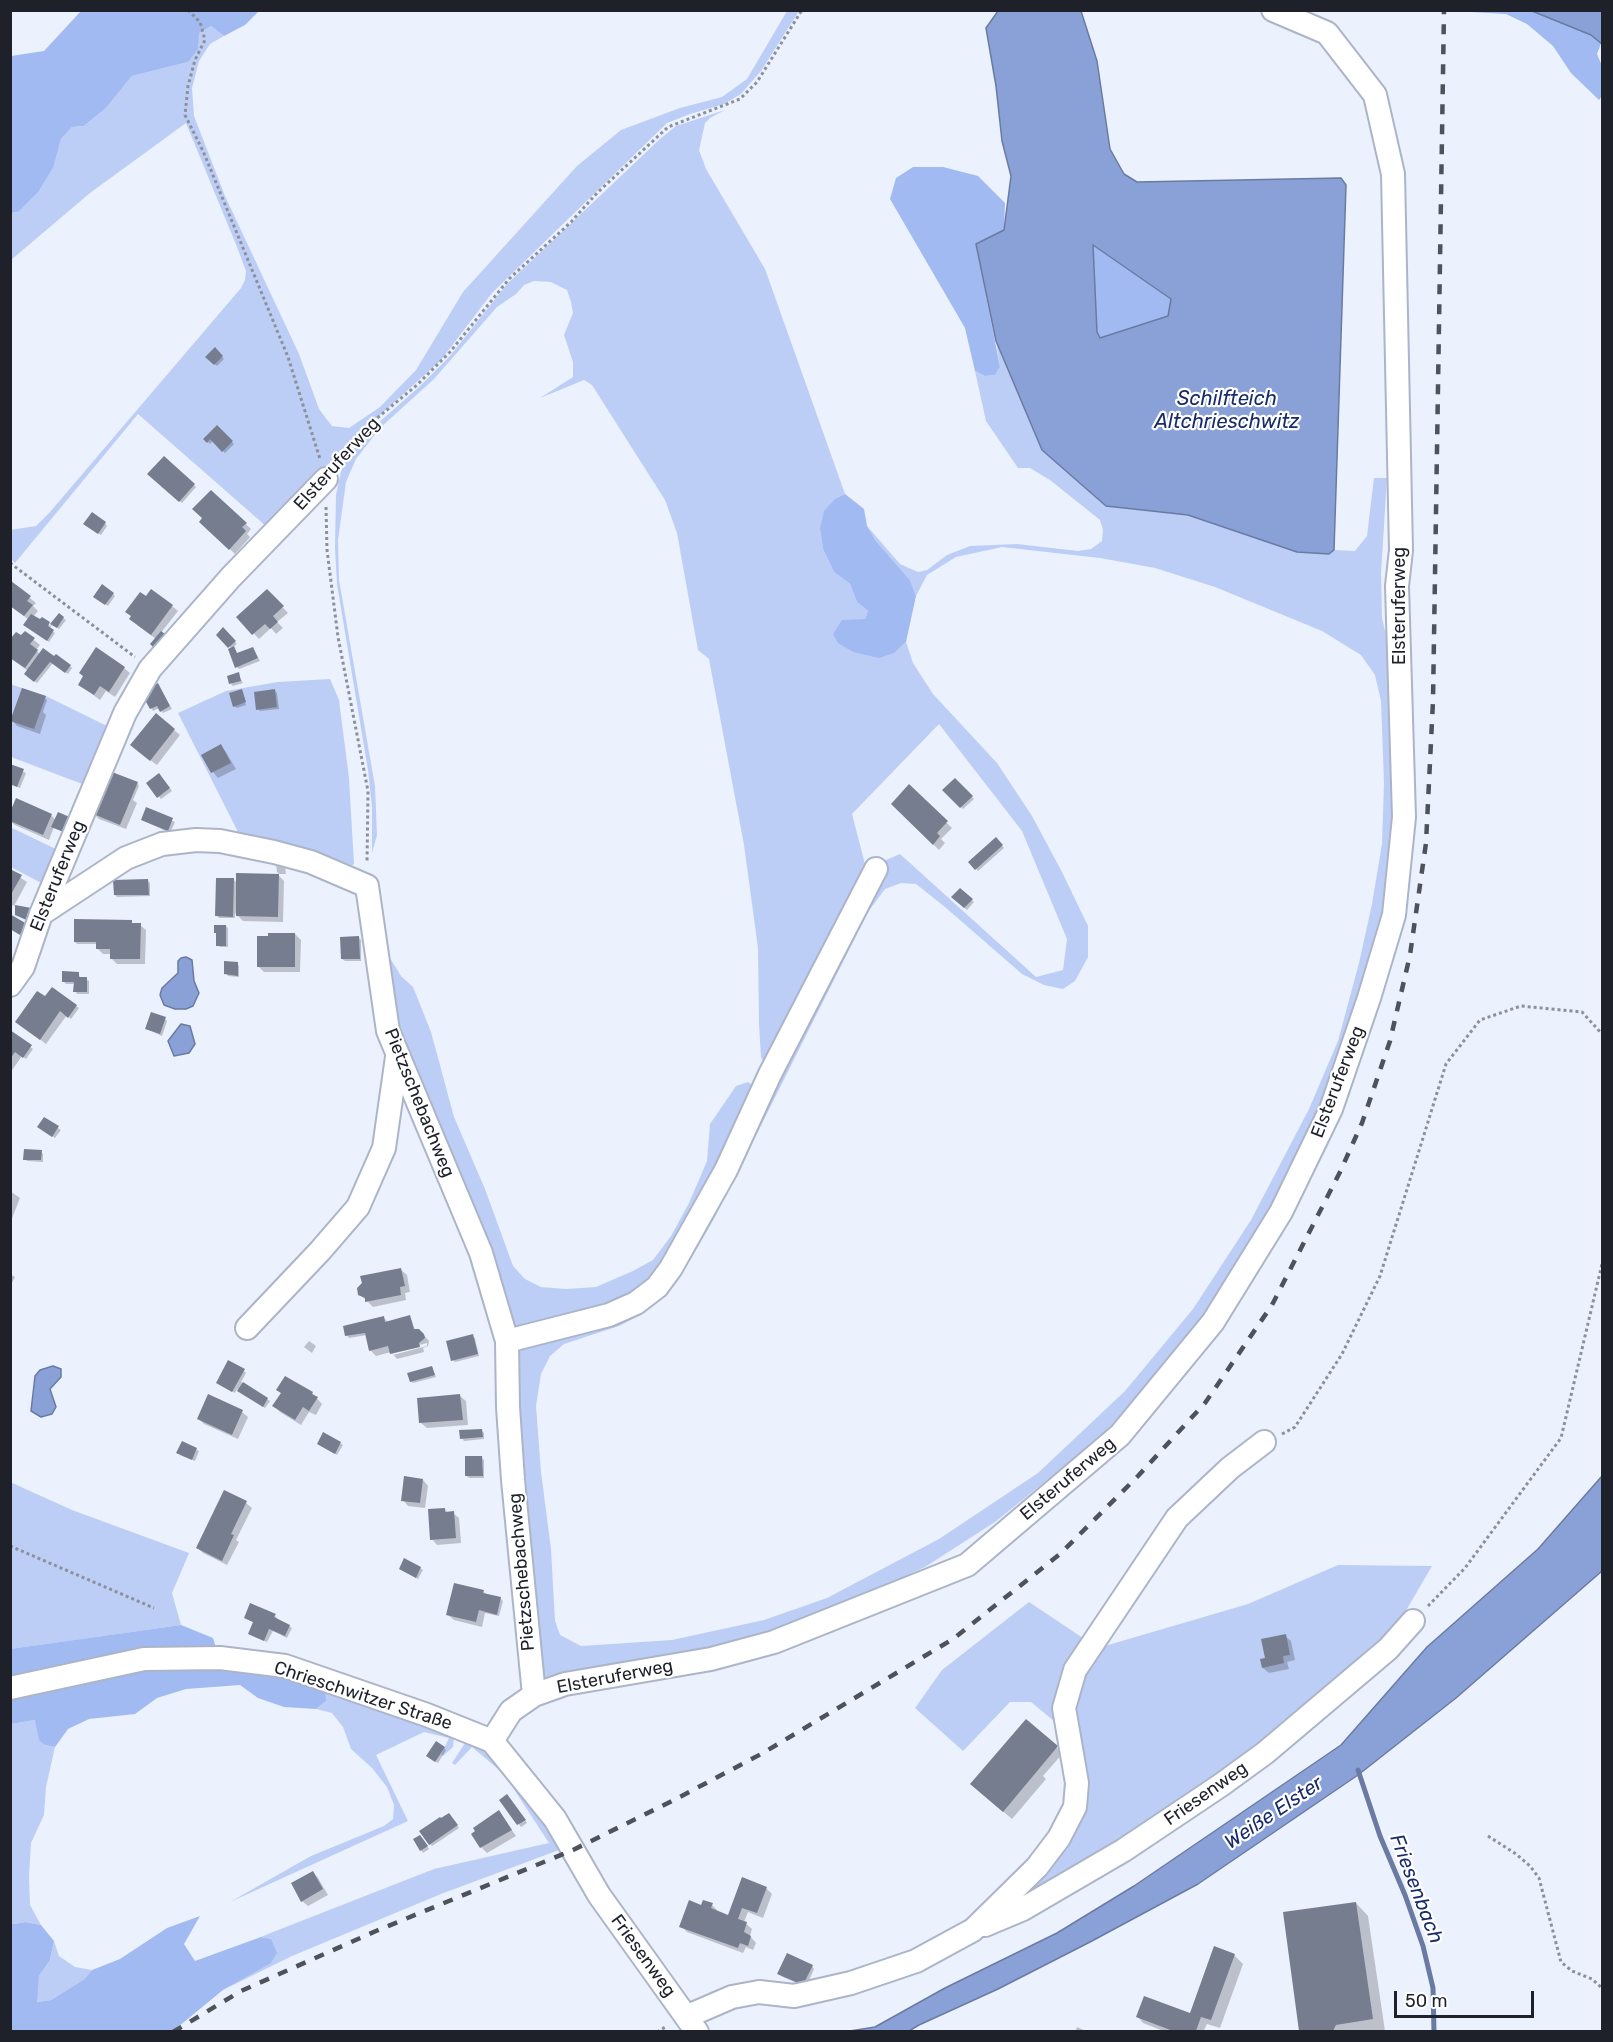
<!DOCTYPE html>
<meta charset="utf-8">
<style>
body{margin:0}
#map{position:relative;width:1613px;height:2042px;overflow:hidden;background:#ebf1fd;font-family:Rubik,sans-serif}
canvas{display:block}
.frame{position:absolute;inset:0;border:12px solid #1e2129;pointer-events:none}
.scale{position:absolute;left:1394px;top:1991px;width:140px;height:27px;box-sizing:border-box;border:3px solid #1e2129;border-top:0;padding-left:8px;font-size:18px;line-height:21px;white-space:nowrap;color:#1e2129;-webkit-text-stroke:4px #fff;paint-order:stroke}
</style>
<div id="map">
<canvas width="1613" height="2042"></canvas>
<div class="frame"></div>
<div class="scale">50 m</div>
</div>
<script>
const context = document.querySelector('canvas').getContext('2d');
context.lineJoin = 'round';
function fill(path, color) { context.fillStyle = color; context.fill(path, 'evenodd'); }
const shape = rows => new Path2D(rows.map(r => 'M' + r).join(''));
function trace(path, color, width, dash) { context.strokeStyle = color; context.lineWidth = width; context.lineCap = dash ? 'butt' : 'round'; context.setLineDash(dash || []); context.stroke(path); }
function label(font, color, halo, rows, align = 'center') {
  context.font = font + ' Rubik,sans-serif'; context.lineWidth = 4.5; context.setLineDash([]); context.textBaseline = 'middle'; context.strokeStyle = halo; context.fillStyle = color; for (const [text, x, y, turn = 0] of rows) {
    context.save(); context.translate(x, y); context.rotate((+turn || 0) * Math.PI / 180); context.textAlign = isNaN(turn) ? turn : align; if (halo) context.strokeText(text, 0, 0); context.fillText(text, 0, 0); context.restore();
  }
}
fill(shape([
 [787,11,799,11,761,71,741,94,724,104,690,114,667,123,492,293,441,360,348,444,267,527,138,414,15,563,11,559,10,530,36,526,50,512,241,288,245,280,246,271,237,247,186,123,90,193,11,260,11,213,18,212,54,166,61,139,72,127,84,126,106,108,132,76,188,62,198,33,211,26,224,36,210,44,199,61,192,88,194,116,225,196,299,354,319,409,332,426,349,428,380,407,416,370,463,292,577,166,621,130,680,108,722,97,747,79],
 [725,110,710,118,705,123,699,150,706,169,765,269,845,494,836,498,820,529,823,549,834,572,850,584,857,602,868,611,865,619,893,653,906,642,913,663,933,694,997,763,1032,816,1062,872,1088,926,1088,957,1075,981,1063,989,1044,985,1022,974,945,907,916,884,901,883,885,889,868,912,715,1217,691,1259,668,1290,644,1313,619,1326,564,1344,550,1356,541,1374,536,1406,541,1472,551,1549,555,1621,560,1635,581,1646,672,1640,764,1620,827,1598,939,1539,1038,1473,1125,1391,1193,1309,1251,1220,1309,1109,1338,1041,1359,963,1372,904,1382,844,1384,783,1381,701,1375,675,1361,655,1322,631,1215,587,1155,568,1100,558,1002,547,956,557,927,575,916,596,910,580,876,541,867,526,900,564,918,572,927,570,947,555,970,546,1017,544,1078,551,1091,549,1102,541,1103,530,1100,520,1050,480,1030,468,1018,468,986,421,975,371,985,376,995,375,1000,367,996,341,1042,450,1106,506,1188,515,1297,552,1329,554,1334,550,1355,551,1367,536,1374,478,1387,478,1381,573,1382,618,1391,656,1395,794,1387,905,1378,924,1351,1021,1327,1096,1292,1173,1217,1302,1170,1364,1104,1434,995,1522,925,1567,795,1628,709,1651,541,1683,537,1675,516,1359,520,1348,622,1313,707,1215,886,860,900,854,1036,977,1063,970,1067,939,1022,831,939,724,852,814,866,868,764,1063,761,1057,759,1024,758,948,744,845,709,659,698,650,677,533,665,500,592,385,584,380,540,398,573,377,573,362,564,335,573,313,571,302,567,290,551,282,534,281,524,285,516,294,497,307,434,379,380,428,356,459,346,482,338,540,339,580,375,786,377,835,372,853,372,807,368,770,337,584,335,548,336,495,342,467,350,453,376,425,419,387,450,356,507,284,660,139,676,126],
 [330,679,339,700,349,778,354,864,346,869,242,840,178,713,226,691,278,682],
 [10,684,46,696,109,727,85,785,11,757],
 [10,827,60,851,47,886,11,867],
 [387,951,390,958,401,976,413,987,431,1032,454,1117,485,1189,513,1266,525,1279,541,1287,566,1289,596,1287,633,1271,653,1260,671,1236,689,1203,707,1161,710,1124,736,1086,748,1082,755,1087,696,1218,638,1293,544,1327,510,1328,392,1015],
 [10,1482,72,1510,189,1553,172,1593,181,1625,11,1649],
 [1338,1565,1432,1566,1390,1638,1200,1796,1026,1902,1084,1809,1060,1726,1031,1702,1010,1702,963,1751,915,1708,942,1670,1029,1602,1098,1648,1248,1604],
 [307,1680,454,1736,453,1747,443,1756,441,1755,449,1738,424,1732,376,1755,408,1821,230,1902,311,1856,384,1826,393,1819,394,1805,387,1787,372,1768,351,1749,343,1727,332,1713,316,1709,326,1701],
 [35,1720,45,1745,55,1747,46,1787,44,1815,31,1843,29,1876,30,1905,41,1925,25,1922,14,1924,11,1923,10,1724],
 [467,1740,471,1741,502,1767,553,1836,559,1850,441,1894,292,1956,223,1990,270,1964,271,1939,261,1937,273,1932,434,1869,549,1843,504,1774,472,1747,455,1765,452,1763],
 [54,1941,59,1956,75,1967,92,1970,86,1979,51,2000,36,2002,39,1976,50,1960]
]), '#bdcef6');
fill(shape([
 [81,11,259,11,245,25,224,36,211,26,199,33,198,49,188,62,132,76,106,108,84,126,72,127,61,139,54,166,38,192,18,212,11,213,11,56,44,51],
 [1452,11,1602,11,1602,41,1597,54,1602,66,1602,96,1599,100,1571,73,1553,46,1527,24,1506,14],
 [913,167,943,167,978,176,1005,203,1004,230,976,244,1000,367,995,375,985,376,975,371,965,328,890,199,896,178],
 [1093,244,1171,299,1169,316,1100,339,1097,332],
 [845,494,864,509,867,526,876,541,910,580,916,596,906,642,894,653,879,658,853,652,838,643,833,634,842,620,865,619,868,611,857,602,850,584,834,572,823,549,820,529,824,511,836,498],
 [181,1625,213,1638,222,1667,307,1680,325,1691,326,1701,316,1709,284,1707,258,1698,240,1685,186,1689,157,1698,135,1714,89,1719,68,1729,55,1747,45,1745,39,1740,35,1720,11,1724,10,1649],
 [200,1916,184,1944,195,1961,261,1937,271,1939,277,1953,270,1964,223,1990,173,2031,11,2031,11,1923,14,1924,25,1922,41,1925,54,1941,50,1960,39,1976,37,2002,51,2000,85,1979,92,1970,120,1959,167,1928]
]), '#a2baf2');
const water = shape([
 [998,11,1081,11,1097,61,1110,149,1124,174,1137,182,1341,178,1346,185,1334,550,1329,554,1297,552,1188,515,1106,506,1042,450,996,341,976,244,1004,230,1011,176,1002,141,996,86,986,28,998,11],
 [1093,245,1171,299,1168,316,1100,338,1097,332,1093,245],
 [1532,11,1602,11,1602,44,1591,35,1532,11],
 [186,957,192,960,194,981,199,993,193,1006,186,1009,175,1009,164,1005,160,995,162,988,178,973,178,961,181,958,186,957],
 [181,1024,190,1026,195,1044,189,1053,174,1056,168,1041,181,1024],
 [53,1366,61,1369,61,1377,50,1389,56,1407,52,1414,41,1417,31,1411,35,1376,40,1370,53,1366],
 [1602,1476,1602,1571,1456,1698,1358,1775,1198,1884,1090,1942,998,1989,919,2025,909,2031,850,2031,875,2027,945,1988,1057,1933,1134,1886,1341,1745,1427,1647,1538,1549,1602,1476]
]);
fill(water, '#8aa1d7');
trace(water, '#6a7ba3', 1.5);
fill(shape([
 [215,349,224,359,217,366,207,357],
 [217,427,234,444,225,453,213,441,210,444,205,439],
 [164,458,196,487,182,503,149,474],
 [211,492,251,529,247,534,250,537,235,554,201,522],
 [105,523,107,526,101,535,88,527],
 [12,583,36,603,33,606,38,611,33,617,51,626,59,615,66,620,59,629,53,624,49,629,55,633,49,642,28,627,29,620,10,605],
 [267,591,288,613,277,622,283,628,276,634,271,628,259,639,238,617],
 [113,594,115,596,108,606,98,599],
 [172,606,178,611,156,639,137,625],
 [223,630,237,644,233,647,238,655,253,648,260,661,239,669,237,667,232,649,218,635],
 [25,633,40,645,36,650,40,654,70,666,72,668,68,674,53,663,37,683,28,676,28,671,12,659,10,661,10,647],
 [124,668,130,673,115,697,106,691,100,700,80,685],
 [238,674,243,683,233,686,231,684],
 [158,685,172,709,163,713,159,708,153,711,151,708],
 [274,690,277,693,279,709,260,711,258,709],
 [241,692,246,705,237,708,234,706],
 [45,698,47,700,43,712,46,715,40,734,17,726,12,720],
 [174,730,180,735,157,765,138,751],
 [221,746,226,752,236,769,218,778,213,772,203,755],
 [10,765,26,773,20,788,10,784],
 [161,777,172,791,161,799,148,784],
 [955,780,974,799,963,809,945,790],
 [137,783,139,786,133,800,137,803,126,829,99,819,93,813],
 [909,787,952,828,941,839,945,843,939,850,893,804],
 [147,809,175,822,170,833,142,820],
 [51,815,68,834,54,827,49,840,15,825,10,821],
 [996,839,1004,848,978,871,970,862],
 [276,864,285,867,286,874,279,874,277,872],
 [10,871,27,882,14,906,10,904],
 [278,875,284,881,283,922,243,921,235,913,235,918,219,918,217,915,234,880,238,884],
 [148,881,150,883,150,896,117,897,115,895],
 [960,890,974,902,967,910,953,897],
 [131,922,134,925,140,925,146,930,145,964,117,964,111,958,111,954,103,954,97,948,97,944,77,944,75,942],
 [226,926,228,928,228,947,220,947,218,945],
 [295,934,301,940,300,972,264,972,258,966],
 [359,938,361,940,361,961,345,961,342,959],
 [237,963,239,966,239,977,228,976,226,973],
 [78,973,81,979,86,979,89,981,89,994,77,994,75,991,75,984,66,984,64,982],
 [52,989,79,1008,71,1019,67,1015,46,1044,17,1022,51,1002],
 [165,1019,167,1021,162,1036,147,1029],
 [10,1032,33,1049,26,1059,22,1056,10,1073],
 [44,1119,61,1130,55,1138,41,1129],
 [41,1151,43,1154,43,1162,27,1161,25,1159],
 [10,1191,20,1198,11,1221,10,1221],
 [401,1270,407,1275,410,1292,405,1293,406,1300,373,1307,360,1294],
 [10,1274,15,1277,10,1287],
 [383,1317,388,1322,410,1317,415,1330,421,1332,429,1341,428,1346,423,1348,424,1352,397,1359,391,1352,376,1356,370,1350,367,1335,349,1338,347,1335],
 [427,1343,427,1346,393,1355,393,1352],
 [472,1336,475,1338,479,1356,455,1362,453,1360],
 [309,1341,316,1346,312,1353,304,1347],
 [432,1367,436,1377,413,1383,411,1381],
 [244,1371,246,1373,241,1382,270,1401,265,1408,237,1389,235,1393,220,1385],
 [312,1393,322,1404,316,1415,309,1412,301,1425,280,1412,274,1406],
 [460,1396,466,1401,468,1425,427,1428,421,1423],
 [242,1412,248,1417,238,1439,204,1424,199,1419],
 [481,1430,484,1433,484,1439,464,1441,462,1438],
 [182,1443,199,1451,195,1461,180,1455],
 [340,1443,343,1445,337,1455,321,1446],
 [482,1458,484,1460,484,1478,469,1478,466,1475],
 [423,1480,428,1486,425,1508,408,1506,403,1500],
 [225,1492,246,1503,252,1508,236,1540,239,1542,227,1565,203,1553,198,1548],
 [445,1509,448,1513,453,1513,459,1518,461,1543,437,1545,432,1539],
 [420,1568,423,1570,418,1579,400,1569],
 [483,1591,487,1595,500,1598,503,1601,499,1616,485,1613,482,1627,454,1620,448,1615],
 [251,1605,275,1616,277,1618,276,1620,289,1626,292,1628,287,1638,273,1631,267,1642,252,1636,250,1633,254,1623,245,1618],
 [1285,1636,1291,1641,1295,1660,1287,1662,1289,1669,1269,1673,1263,1668,1267,1659],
 [1036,1730,1063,1753,1043,1776,1046,1779,1012,1819,981,1793],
 [444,1748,446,1750,438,1763,430,1758],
 [509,1798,527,1823,521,1827,501,1800],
 [499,1812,516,1836,487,1853,481,1847],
 [451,1817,459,1828,432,1846,430,1844],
 [423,1839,429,1849,423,1853,421,1850],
 [313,1872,318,1878,328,1895,308,1906,302,1901],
 [766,1888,772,1894,763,1918,748,1912,744,1922,752,1929,750,1936,756,1943,753,1950,746,1947,743,1953,687,1932,681,1926,702,1907,712,1905,717,1910,717,1912,729,1917],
 [1356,1903,1368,1916,1385,2031,1301,2032],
 [1234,1955,1243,1964,1220,2028,1207,2024,1203,2032,1166,2032,1143,2023,1138,2017,1196,2017],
 [812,1966,814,1969,806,1987,781,1976],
 [1077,2027,1088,2032,1075,2032]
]), '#0003');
trace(shape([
 [1358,1770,1380,1836,1405,1895,1423,1946,1433,1988,1434,2032]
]), '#6a7ba3', 5);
fill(shape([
 [215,347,223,356,214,365,205,357],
 [217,425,233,441,222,452,210,439,207,443,203,439],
 [164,456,195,484,179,502,147,474],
 [211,490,247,523,242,527,246,531,229,550,199,522,202,518,192,509],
 [92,512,106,522,98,534,83,524],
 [11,581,31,596,27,601,33,605,24,616,10,606],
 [102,584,114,593,105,605,93,597],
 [151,589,173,605,151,635,129,619,131,616,125,612,140,592,146,596],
 [267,589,284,606,273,616,278,622,270,629,265,624,252,635,236,617],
 [59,613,64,617,57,628,50,624],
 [31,614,40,619,42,617,50,622,48,626,54,630,47,641,23,625],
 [223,627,236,641,228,648,216,635],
 [25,631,35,638,30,644,38,650,25,668,10,658,10,639,16,632,21,635],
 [161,631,169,637,157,651,150,644],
 [234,646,237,653,253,647,258,658,235,668,228,649],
 [96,647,125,667,109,692,100,686,94,695,78,685,83,676,79,673],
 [43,648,54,656,56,654,71,665,65,673,50,662,34,682,24,674],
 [239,672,241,681,229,684,227,676],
 [158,683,170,706,160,712,157,706,150,709,141,693],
 [22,688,46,696,34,729,10,721],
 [242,689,246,702,233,707,229,693],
 [275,689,277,707,256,710,254,692],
 [156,713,175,729,150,761,130,745],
 [221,744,231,763,211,773,201,755],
 [10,764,24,769,17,787,10,784],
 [112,772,138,782,120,825,91,813],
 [159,773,170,788,157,798,146,783],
 [955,778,973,796,960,808,942,790],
 [909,784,948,821,937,833,940,836,933,845,891,804],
 [16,798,52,814,43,835,10,821,10,812],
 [146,807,173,818,168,831,141,820],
 [58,812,72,818,66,833,51,827],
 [996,837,1003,845,975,870,968,862],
 [10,869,22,875,10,896],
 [236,873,279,874,278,917,236,916],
 [216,878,234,878,233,917,215,916],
 [148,879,149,895,114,895,113,880],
 [960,888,973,899,964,908,951,897],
 [15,905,37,909,31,922,15,915],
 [10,914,27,924,20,935,10,929],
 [74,919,132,920,132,923,141,923,140,959,110,959,110,949,96,949,96,942,74,942],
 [214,925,226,925,226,946,216,946,216,933,214,933],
 [268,933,295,933,295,967,257,967,257,936,268,936],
 [359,936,360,959,341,959,340,937],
 [224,961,238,962,238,976,224,974],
 [62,971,79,972,79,977,87,977,87,992,73,992,74,982,62,982],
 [52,987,77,1005,68,1018,60,1011,40,1040,15,1022,37,991,45,996],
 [151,1012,166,1017,160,1034,145,1029],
 [10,1030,32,1045,23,1058,15,1052,10,1059],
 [44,1117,59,1126,52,1137,37,1127],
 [24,1149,42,1150,41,1160,23,1160],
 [401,1268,405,1286,400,1287,401,1295,365,1302,365,1298,358,1295,357,1288,362,1283,360,1276],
 [410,1315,414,1329,419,1329,424,1334,425,1338,419,1343,420,1347,390,1354,388,1346,369,1351,365,1333,345,1336,343,1326,384,1316,385,1322],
 [473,1334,478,1354,451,1361,446,1341],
 [228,1360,245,1369,232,1392,216,1383],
 [432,1366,435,1375,410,1382,407,1373],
 [285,1376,313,1392,312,1394,318,1397,309,1411,303,1407,295,1420,272,1406,281,1393,276,1390],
 [243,1382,268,1398,263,1407,237,1391],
 [208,1394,243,1410,232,1435,197,1419],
 [460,1394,463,1420,419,1423,417,1398],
 [482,1429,483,1437,460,1439,459,1430],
 [323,1432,341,1442,335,1454,317,1444],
 [182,1441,197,1448,192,1460,176,1453],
 [465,1456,482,1456,483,1476,465,1476],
 [404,1476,423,1479,420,1503,401,1501],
 [224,1490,247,1501,231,1534,234,1535,222,1561,196,1548],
 [445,1508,445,1512,454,1511,456,1538,430,1540,428,1509],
 [404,1558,421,1567,416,1578,399,1569],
 [454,1583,484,1590,483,1593,501,1597,497,1615,479,1610,476,1622,446,1615],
 [250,1603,276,1614,274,1617,290,1625,285,1636,269,1629,264,1641,248,1634,253,1622,244,1618],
 [1286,1634,1290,1655,1283,1656,1284,1663,1262,1668,1260,1659,1265,1658,1261,1639],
 [1026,1719,1058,1746,1003,1812,970,1784],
 [436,1741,445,1747,435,1762,426,1756],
 [507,1794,526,1820,517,1825,499,1800],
 [499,1810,512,1830,480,1848,471,1834,475,1831,473,1828],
 [449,1813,458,1825,429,1845,419,1831,440,1817,441,1818],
 [420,1835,428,1846,420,1851,413,1839],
 [313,1871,323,1889,301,1902,291,1883],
 [742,1877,767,1887,757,1913,742,1908,738,1919,747,1922,744,1932,751,1936,748,1946,740,1943,738,1948,679,1927,689,1900,701,1905,703,1900,713,1903,711,1908,728,1915],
 [1356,1902,1373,2019,1336,2025,1333,2031,1299,2031,1283,1912],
 [1214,1946,1235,1954,1211,2020,1201,2017,1196,2031,1173,2031,1136,2017,1144,1996,1190,2013],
 [787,1953,813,1965,803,1985,777,1974]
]), '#757d8f');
const minor = shape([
 [41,914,126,858,162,844,196,840,220,841,274,852,311,862,367,886,388,1031,481,1253,507,1341,508,1407,513,1480,534,1695],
 [10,985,23,967,41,914,125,713,150,669,231,577,326,479],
 [247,1328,320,1251,358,1207,384,1148,397,1057],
 [507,1341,609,1315,636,1303,657,1287,671,1268,726,1170,770,1074,876,869],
 [10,1688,144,1659,220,1658,285,1666,427,1715,492,1741,555,1819,599,1895,697,2032],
 [492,1741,511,1711,534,1695,565,1684,711,1659,774,1642,967,1565,1120,1435,1213,1322,1281,1212,1331,1109,1369,998,1394,915,1404,817,1397,586,1401,550,1393,174,1375,95,1327,33,1273,10],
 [985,1925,1023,1909,1124,1850,1221,1785,1265,1753,1388,1649,1413,1621],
 [688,2016,732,1997,759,1992,794,1996,851,1983,916,1961,973,1930,1037,1867,1059,1838,1075,1807,1077,1783,1064,1708,1075,1670,1177,1518,1230,1468,1264,1442]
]);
trace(minor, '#acb5c8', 26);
trace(shape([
 [188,10,200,22,205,40,195,60,188,86,185,115,203,151,288,357,320,459],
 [338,463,370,424,417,385,450,352,509,279,571,222,597,193,668,127,740,99,757,82,802,10],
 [326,507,327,550,338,637,368,791,367,863],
 [10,563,135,657],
 [1282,1434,1295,1427,1342,1354,1380,1276,1446,1064,1480,1020,1521,1006,1582,1012,1602,1034],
 [10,1546,154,1608],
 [1428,1606,1465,1568,1561,1438,1602,1264],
 [1488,1836,1516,1854,1530,1866,1539,1878,1561,1962,1572,1971,1592,1979,1602,1988],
 [657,2032,667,2026]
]), '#8c909a', 3, [3, 3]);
trace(minor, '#fff', 22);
trace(shape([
 [173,2032,241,1991,376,1931,573,1850,674,1800,763,1753,953,1639,1060,1554,1138,1476,1205,1403,1272,1305,1340,1172,1362,1123,1390,1041,1410,955,1426,843,1433,701,1444,10]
]), '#4e525b', 4.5, [10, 10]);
label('18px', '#1e2129', '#fff', [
 ["Elsteruferweg",337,464,-48],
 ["Elsteruferweg",1400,606,-90],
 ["Elsteruferweg",58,876,-68],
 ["Elsteruferweg",1338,1082,-69],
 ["Pietzschebachweg",419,1103,68],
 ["Elsteruferweg",1068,1479,-40],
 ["Pietzschebachweg",522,1572,-95],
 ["Elsteruferweg",615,1677,-11],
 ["Chrieschwitzer Straße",363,1696,18],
 ["Friesenweg",1206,1794,-35],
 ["Friesenweg",643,1956,54]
]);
label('italic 20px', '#182b6b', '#fff', [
 ["Schilfteich",1227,399],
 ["Altchrieschwitz",1227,422],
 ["Weiße Elster",1274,1813,-34],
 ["Friesenbach",1416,1889,69]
]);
</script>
